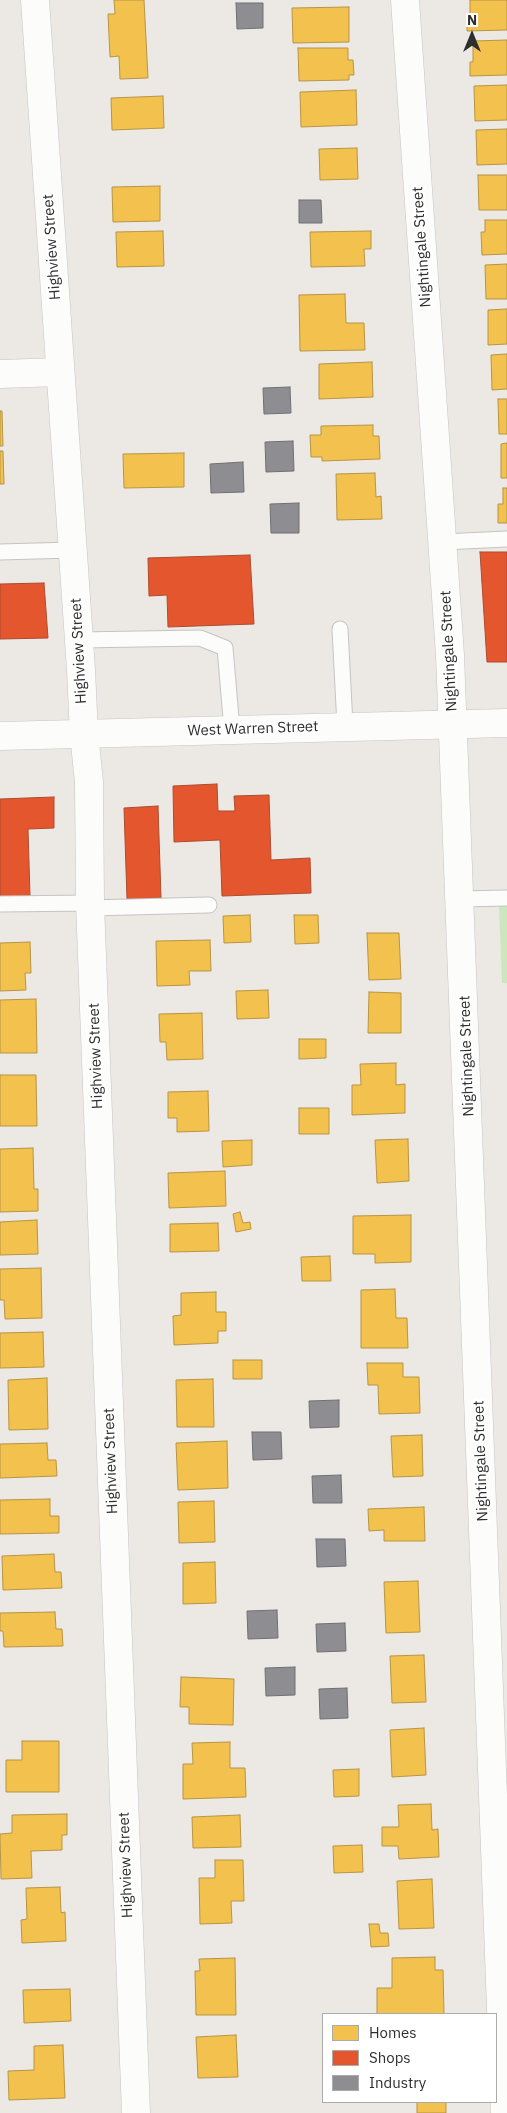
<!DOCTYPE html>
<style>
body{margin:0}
#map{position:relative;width:507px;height:2113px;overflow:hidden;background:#ece8e4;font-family:"IBM Plex Sans",sans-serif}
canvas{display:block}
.legend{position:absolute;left:322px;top:2013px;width:175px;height:90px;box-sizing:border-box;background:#fff;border:1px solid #ababab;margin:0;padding:6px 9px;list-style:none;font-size:15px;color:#2e2e2e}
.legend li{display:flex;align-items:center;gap:10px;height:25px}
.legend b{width:25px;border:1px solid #ababab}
.north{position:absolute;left:447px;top:10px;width:50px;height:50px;-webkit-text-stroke:4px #fff;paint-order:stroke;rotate:0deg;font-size:14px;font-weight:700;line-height:20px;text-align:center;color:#2e2e2e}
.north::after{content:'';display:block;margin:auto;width:18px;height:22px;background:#2e2e2e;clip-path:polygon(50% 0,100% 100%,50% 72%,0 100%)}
</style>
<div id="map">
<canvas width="507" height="2113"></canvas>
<ul class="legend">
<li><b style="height:14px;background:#f2c14e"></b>Homes</li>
<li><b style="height:14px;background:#e4572e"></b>Shops</li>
<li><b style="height:14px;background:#8d8d92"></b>Industry</li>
</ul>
<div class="north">N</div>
</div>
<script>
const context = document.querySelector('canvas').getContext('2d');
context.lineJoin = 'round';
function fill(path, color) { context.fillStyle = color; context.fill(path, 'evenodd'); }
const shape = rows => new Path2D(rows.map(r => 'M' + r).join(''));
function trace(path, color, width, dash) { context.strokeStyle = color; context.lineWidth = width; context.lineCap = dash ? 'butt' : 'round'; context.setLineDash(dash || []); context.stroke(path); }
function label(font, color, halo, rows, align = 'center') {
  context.font = font + ' "IBM Plex Sans",sans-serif'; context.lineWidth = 5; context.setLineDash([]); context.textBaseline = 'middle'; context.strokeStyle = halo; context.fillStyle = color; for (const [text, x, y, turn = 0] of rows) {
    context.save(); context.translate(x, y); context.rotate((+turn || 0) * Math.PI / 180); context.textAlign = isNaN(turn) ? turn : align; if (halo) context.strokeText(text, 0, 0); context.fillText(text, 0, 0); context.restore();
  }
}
fill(shape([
 [499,905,507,905,507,983,502,983]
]), '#cee6be');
const homes = shape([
 [114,0,144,0,148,78,120,79,119,56,110,57,108,14,115,14,114,0],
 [470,0,507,0,507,30,467,31,467,17,470,17,470,0],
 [349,7,349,42,293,43,292,8,349,7],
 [507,40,507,75,470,76,470,62,473,62,473,41,507,40],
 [298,48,348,48,348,60,353,60,354,75,349,75,349,80,299,81,298,48],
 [507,85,507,120,475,121,474,86,507,85],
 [356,90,357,125,301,127,300,92,356,90],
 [163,96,164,128,112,130,111,98,163,96],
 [507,129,507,164,477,165,476,130,507,129],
 [357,148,358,179,320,180,319,149,357,148],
 [478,175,507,175,507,210,479,210,478,175],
 [160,186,160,221,113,222,112,187,160,186],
 [485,220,507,220,507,254,482,255,481,232,485,232,485,220],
 [163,231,164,266,117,267,116,232,163,231],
 [371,231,371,249,364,249,365,266,311,267,310,232,371,231],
 [507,264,507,299,486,299,485,265,507,264],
 [345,294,346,323,364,323,365,350,300,351,299,295,345,294],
 [507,309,507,344,488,345,488,310,507,309],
 [507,354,507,389,492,390,491,355,507,354],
 [372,362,373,397,319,399,319,364,372,362],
 [498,399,507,399,507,434,499,434,498,399],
 [0,411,2,411,3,446,0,446,0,411],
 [373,425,373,436,379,436,380,459,322,461,322,457,311,457,310,435,321,435,321,426,373,425],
 [507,443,507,478,501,478,501,444,507,443],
 [0,451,3,451,4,484,0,484,0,451],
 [184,453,184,487,124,488,123,454,184,453],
 [375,473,376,497,381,496,382,519,337,520,336,474,375,473],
 [503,488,507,488,507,523,498,523,498,504,503,504,503,488],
 [250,915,251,942,224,943,223,916,250,915],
 [294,915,318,915,319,943,295,944,294,915],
 [367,933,399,933,401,979,369,980,367,933],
 [210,940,211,971,189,971,190,985,157,986,156,941,210,940],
 [30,942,31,973,25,973,26,990,0,991,0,943,30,942],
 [268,990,269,1018,237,1019,236,991,268,990],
 [369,992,401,993,401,1033,368,1033,369,992],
 [36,999,37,1053,0,1053,0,1000,36,999],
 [202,1013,203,1059,167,1060,166,1042,160,1042,159,1014,202,1013],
 [299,1039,326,1039,326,1058,299,1059,299,1039],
 [396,1063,396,1085,405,1084,405,1113,352,1115,352,1085,361,1085,360,1064,396,1063],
 [0,1075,36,1075,37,1126,0,1126,0,1075],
 [208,1091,209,1131,177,1132,177,1118,168,1118,168,1092,208,1091],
 [299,1108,329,1108,329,1134,299,1134,299,1108],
 [408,1139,409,1181,377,1183,375,1140,408,1139],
 [252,1140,252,1165,223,1167,222,1141,252,1140],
 [33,1148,34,1189,38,1189,38,1211,0,1212,0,1149,33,1148],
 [225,1171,226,1206,169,1208,168,1173,225,1171],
 [240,1212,243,1223,250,1222,251,1229,236,1232,233,1214,240,1212],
 [411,1215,411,1262,375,1263,375,1254,353,1254,353,1216,411,1215],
 [37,1220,38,1254,0,1255,0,1222,37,1220],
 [218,1223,219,1251,170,1252,170,1224,218,1223],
 [330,1256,331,1281,302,1281,301,1257,330,1256],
 [41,1268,42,1318,5,1319,4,1300,0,1300,0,1269,41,1268],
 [395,1289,396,1318,407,1318,408,1348,361,1348,361,1290,395,1289],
 [216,1292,216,1312,226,1312,226,1331,218,1331,218,1343,174,1345,173,1316,181,1315,181,1293,216,1292],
 [43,1332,44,1367,0,1368,0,1333,43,1332],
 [233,1360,262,1360,262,1379,233,1379,233,1360],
 [367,1363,403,1363,403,1377,419,1377,420,1413,379,1414,378,1385,368,1385,367,1363],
 [47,1378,48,1429,9,1430,8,1380,47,1378],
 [213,1379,214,1427,177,1427,176,1380,213,1379],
 [422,1435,423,1476,393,1477,391,1436,422,1435],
 [227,1441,228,1488,178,1490,176,1443,227,1441],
 [47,1443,48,1460,56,1460,57,1476,0,1478,0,1444,47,1443],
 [50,1499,50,1516,59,1516,59,1533,0,1534,0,1500,50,1499],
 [214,1501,215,1542,179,1543,178,1502,214,1501],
 [424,1507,425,1541,384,1541,384,1530,369,1531,368,1509,424,1507],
 [54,1554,55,1572,61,1572,62,1588,3,1590,2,1556,54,1554],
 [215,1562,216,1603,183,1604,183,1563,215,1562],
 [418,1581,420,1632,386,1633,384,1582,418,1581],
 [55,1612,56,1629,62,1629,63,1646,4,1647,3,1631,0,1631,0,1613,55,1612],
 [424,1655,426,1702,392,1703,390,1656,424,1655],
 [181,1677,234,1679,233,1725,189,1724,189,1707,180,1707,181,1677],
 [424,1728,426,1775,392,1777,390,1730,424,1728],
 [22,1741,59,1741,59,1792,6,1792,6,1760,22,1760,22,1741],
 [230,1742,230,1768,245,1768,246,1797,183,1799,183,1764,193,1764,192,1743,230,1742],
 [359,1769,359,1796,334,1797,333,1770,359,1769],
 [431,1804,432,1830,438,1829,439,1857,399,1859,398,1846,382,1846,382,1827,399,1827,398,1805,431,1804],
 [67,1814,67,1835,62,1835,62,1850,31,1851,32,1878,1,1879,0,1834,12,1833,12,1815,67,1814],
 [240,1815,241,1847,193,1848,192,1817,240,1815],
 [362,1845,363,1872,334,1873,333,1846,362,1845],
 [215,1860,243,1860,244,1901,231,1901,232,1923,200,1924,199,1878,215,1878,215,1860],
 [432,1879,434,1928,399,1929,397,1881,432,1879],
 [60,1887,61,1913,65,1912,66,1941,22,1943,21,1920,27,1919,26,1888,60,1887],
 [369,1924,379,1924,380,1933,388,1933,389,1946,371,1947,369,1924],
 [435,1957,435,1970,443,1970,444,2014,377,2014,377,1988,392,1988,392,1958,435,1957],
 [235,1958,236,2015,196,2015,195,1971,200,1971,199,1959,235,1958],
 [70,1989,71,2021,24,2023,23,1990,70,1989],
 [236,2035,238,2077,198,2078,196,2037,236,2035],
 [63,2045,65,2098,9,2100,8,2071,34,2070,34,2046,63,2045],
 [417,2102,446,2102,446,2113,417,2113,417,2102]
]);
fill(homes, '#f2c14e');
trace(homes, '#b79544', 1);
const shops = shape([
 [480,552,507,552,507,662,487,662,480,552],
 [250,555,254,624,168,627,167,595,149,596,148,558,250,555],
 [44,583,48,638,0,639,0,584,44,583],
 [217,784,218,811,235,811,234,796,269,795,271,860,310,858,311,893,222,896,220,840,174,842,173,786,217,784],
 [54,797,54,828,28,829,30,896,0,897,0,799,54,797],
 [158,806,161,898,127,899,124,808,158,806]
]);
fill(shops, '#e4572e');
trace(shops, '#ad4b2e', 1);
const industry = shape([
 [236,3,263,3,263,28,237,29,236,3],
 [299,200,321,200,322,223,299,223,299,200],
 [290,387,291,413,264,414,263,388,290,387],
 [293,441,294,471,266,472,265,442,293,441],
 [243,462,244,492,211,493,210,464,243,462],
 [299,503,299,533,271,533,270,504,299,503],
 [339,1400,339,1427,310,1428,309,1401,339,1400],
 [252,1432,281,1432,282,1459,253,1460,252,1432],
 [341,1475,342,1503,313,1503,312,1476,341,1475],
 [316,1539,345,1539,346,1566,317,1567,316,1539],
 [277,1610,278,1638,248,1639,247,1611,277,1610],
 [345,1623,346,1651,317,1652,316,1624,345,1623],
 [295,1667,295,1695,266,1696,265,1668,295,1667],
 [347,1688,348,1718,320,1719,319,1689,347,1688]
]);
fill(industry, '#8d8d92');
trace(industry, '#707074', 1);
const service = shape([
 [442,542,507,539],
 [0,552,73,550],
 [340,629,345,726],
 [79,640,200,638,225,648,232,730],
 [460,899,507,898],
 [0,904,90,903],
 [90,908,209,905]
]);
const minor = shape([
 [35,0,81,670,84,734,89,782,90,903,136,2113],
 [405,0,450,655,505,2113],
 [0,374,60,372]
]);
const secondary = shape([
 [0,736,507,723]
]);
trace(service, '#c5c4c5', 17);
trace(minor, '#c5c4c5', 29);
trace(secondary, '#c5c4c5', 29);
trace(service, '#fcfcfb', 15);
trace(minor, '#fcfcfb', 28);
trace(secondary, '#fcfcfb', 28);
label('15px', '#2e2e2e', '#fff', [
 ["Highview Street",52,247,-94],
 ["Nightingale Street",422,247,-94],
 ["Highview Street",79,651,-93],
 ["Nightingale Street",449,651,-93],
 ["West Warren Street",253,729,-2],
 ["Highview Street",96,1056,-92],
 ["Nightingale Street",467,1056,-92],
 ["Highview Street",111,1461,-92],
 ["Nightingale Street",481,1461,-92],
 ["Highview Street",126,1865,-92]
]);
</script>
